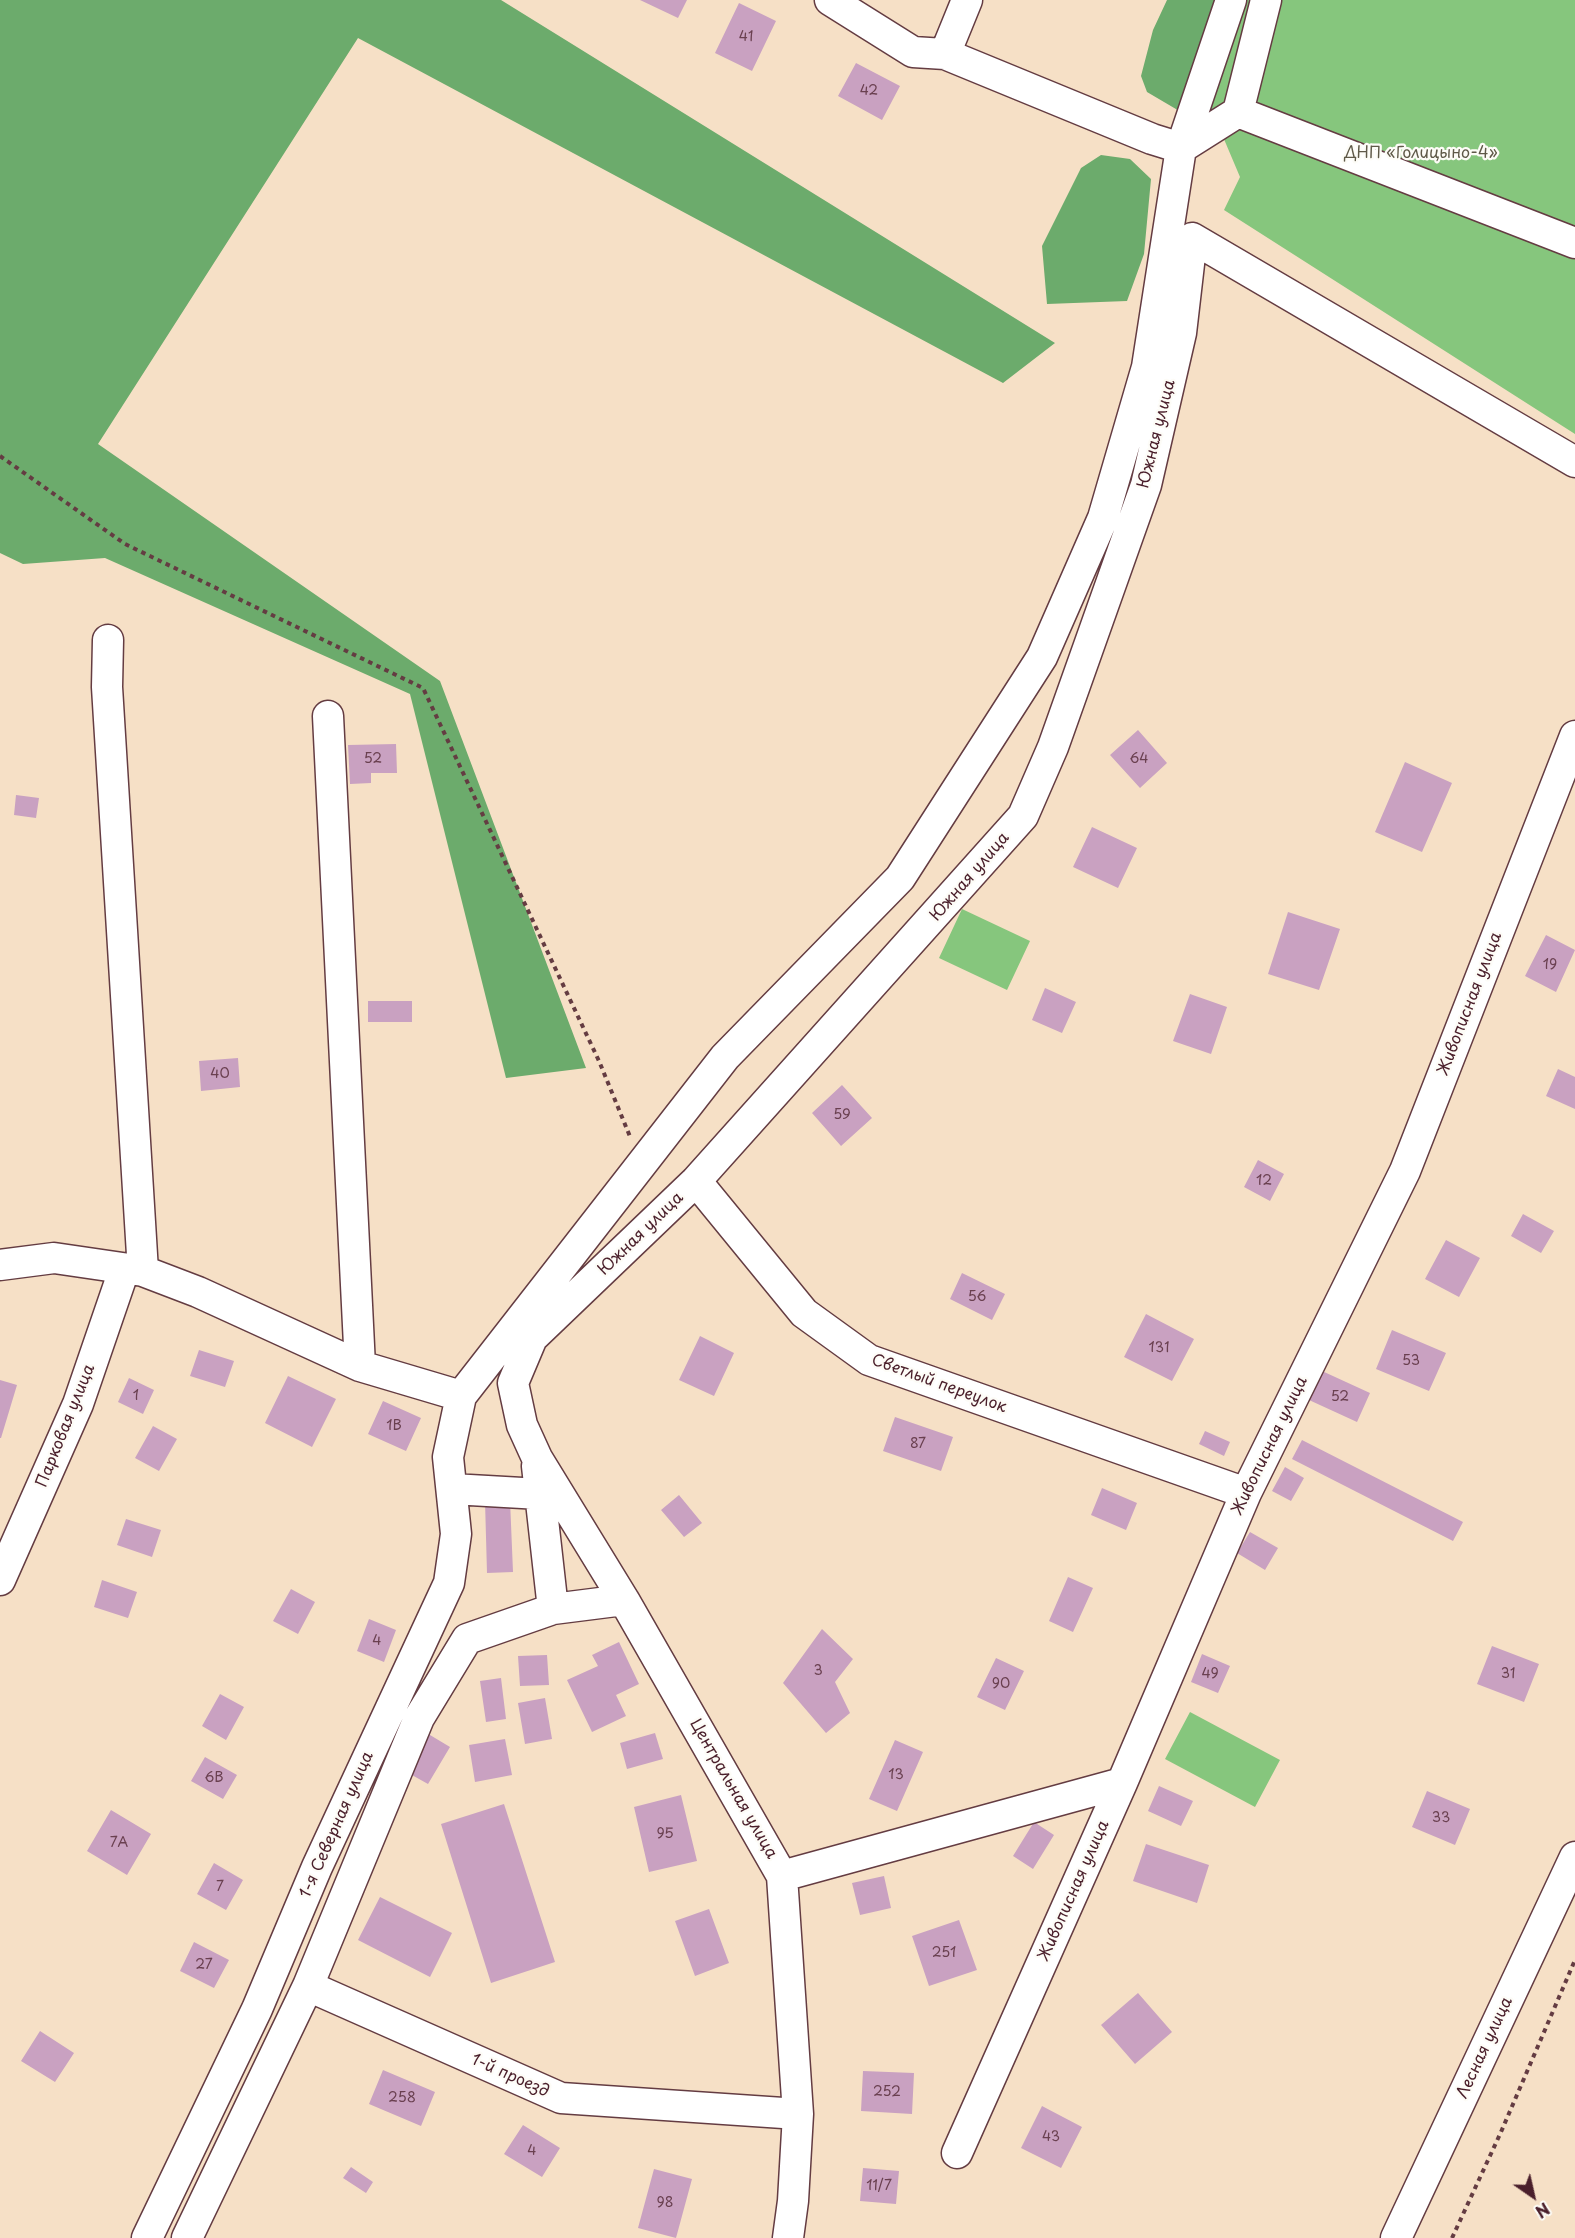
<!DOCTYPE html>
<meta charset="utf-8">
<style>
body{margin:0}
#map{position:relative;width:1575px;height:2238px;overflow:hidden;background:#f6e0c6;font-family:"Playpen Sans",sans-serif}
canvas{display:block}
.north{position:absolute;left:1503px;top:2166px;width:60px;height:60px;-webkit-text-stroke:4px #fdfcf7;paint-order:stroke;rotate:146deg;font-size:16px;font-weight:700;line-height:24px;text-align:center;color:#4a1f2b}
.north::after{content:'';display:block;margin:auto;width:21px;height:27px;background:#4a1f2b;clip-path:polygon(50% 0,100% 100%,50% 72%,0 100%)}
</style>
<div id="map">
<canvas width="1575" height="2238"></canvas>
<div class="north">N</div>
</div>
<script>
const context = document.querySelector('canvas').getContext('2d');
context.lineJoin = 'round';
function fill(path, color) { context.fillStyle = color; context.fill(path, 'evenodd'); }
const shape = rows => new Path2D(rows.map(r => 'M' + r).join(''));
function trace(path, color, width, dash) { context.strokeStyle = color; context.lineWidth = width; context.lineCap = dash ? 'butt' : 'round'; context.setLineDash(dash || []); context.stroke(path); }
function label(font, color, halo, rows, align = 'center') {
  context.font = font + ' "Playpen Sans",sans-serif'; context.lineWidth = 4.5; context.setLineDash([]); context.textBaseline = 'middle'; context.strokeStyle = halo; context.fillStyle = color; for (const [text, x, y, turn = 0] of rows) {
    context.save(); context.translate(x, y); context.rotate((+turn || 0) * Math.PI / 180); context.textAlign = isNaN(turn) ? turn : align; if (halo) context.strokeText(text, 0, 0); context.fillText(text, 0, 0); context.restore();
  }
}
fill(shape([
 [1245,0,1575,0,1575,434,1224,210,1240,177,1218,125,1208,113],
 [962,909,1030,941,1007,990,939,958],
 [1190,1712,1280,1760,1255,1807,1165,1759]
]), '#86c67d');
fill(shape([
 [0,0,501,0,1055,343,1003,383,358,38,98,444,440,681,586,1068,506,1078,410,694,105,558,23,564,0,553],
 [1167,0,1220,0,1181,112,1147,92,1141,76,1153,30],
 [1101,155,1130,159,1151,179,1144,254,1127,301,1047,304,1042,246,1081,168]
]), '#6cab6c');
fill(shape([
 [640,0,687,0,678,18],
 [739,3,776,21,752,71,715,53],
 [856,63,900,86,882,120,838,96],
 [1138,730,1167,763,1140,788,1110,755],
 [396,744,397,773,371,773,371,783,350,784,348,745],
 [1405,762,1452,783,1422,852,1375,832],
 [16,795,39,798,36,818,14,815],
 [1092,827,1137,848,1118,888,1073,867],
 [1288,912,1340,929,1319,990,1268,974],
 [1546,935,1575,950,1556,992,1525,976],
 [1045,988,1076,1002,1062,1033,1032,1020],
 [1190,994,1227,1007,1211,1054,1173,1041],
 [368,1001,412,1001,412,1022,368,1022],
 [238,1058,240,1087,201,1091,199,1061],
 [1558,1069,1575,1077,1575,1109,1546,1096],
 [842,1085,872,1118,841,1146,812,1113],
 [1258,1160,1284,1174,1270,1201,1244,1187],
 [1523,1214,1554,1231,1541,1253,1511,1236],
 [1446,1240,1480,1258,1459,1297,1425,1279],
 [962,1273,1005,1294,992,1320,950,1299],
 [1146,1314,1194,1339,1172,1381,1124,1357],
 [1392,1330,1446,1353,1429,1391,1376,1369],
 [700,1336,734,1353,714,1396,679,1380],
 [199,1350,234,1361,225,1387,190,1376],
 [1322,1371,1370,1393,1357,1422,1309,1400],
 [288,1376,336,1399,312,1447,265,1423],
 [129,1378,154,1390,143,1414,118,1402],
 [0,1380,17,1385,1,1438,0,1438],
 [383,1401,421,1418,406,1451,368,1434],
 [895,1417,953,1437,941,1471,883,1451],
 [153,1426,177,1439,159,1471,135,1458],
 [1205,1431,1230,1442,1224,1456,1199,1444],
 [1302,1440,1463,1522,1453,1541,1292,1459],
 [1285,1467,1304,1478,1291,1501,1272,1491],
 [1102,1488,1137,1503,1126,1530,1091,1515],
 [679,1495,702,1523,684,1537,661,1510],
 [510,1500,513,1572,487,1573,485,1501],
 [126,1519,161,1530,152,1557,117,1545],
 [1250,1532,1278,1548,1265,1570,1237,1553],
 [1068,1577,1093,1588,1073,1632,1049,1621],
 [102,1580,137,1592,128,1618,94,1607],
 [291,1589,315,1602,298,1634,273,1621],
 [369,1619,396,1630,384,1662,357,1651],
 [822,1629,853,1659,835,1682,850,1713,826,1733,783,1683],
 [619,1642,639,1684,616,1695,626,1716,592,1732,567,1680,598,1666,592,1655],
 [1492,1646,1539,1664,1524,1702,1477,1684],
 [1202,1654,1230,1666,1218,1693,1191,1682],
 [547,1655,549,1685,520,1686,518,1656],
 [996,1658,1024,1671,1005,1710,977,1697],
 [501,1678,506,1719,486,1722,480,1681],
 [220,1694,244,1707,226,1740,202,1726],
 [545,1698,552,1739,525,1744,518,1703],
 [425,1732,450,1747,428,1784,403,1770],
 [655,1733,663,1759,627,1769,620,1743],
 [505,1739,512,1775,475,1782,469,1745],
 [895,1740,923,1752,897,1811,869,1799],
 [205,1757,237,1775,223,1799,191,1781],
 [1159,1786,1193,1801,1181,1826,1148,1811],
 [1427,1791,1470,1809,1455,1845,1412,1827],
 [681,1795,697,1861,649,1872,634,1807],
 [504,1804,555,1962,491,1983,441,1824],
 [111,1810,151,1834,127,1875,87,1851],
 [1034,1822,1054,1835,1033,1869,1013,1856],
 [1146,1844,1209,1865,1197,1903,1133,1881],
 [214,1863,243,1880,226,1910,197,1894],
 [884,1876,891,1908,860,1915,852,1883],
 [380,1897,452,1933,430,1977,358,1940],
 [709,1909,729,1963,695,1976,675,1921],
 [959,1920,977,1970,929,1986,912,1936],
 [194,1942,229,1960,214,1988,180,1971],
 [1138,1993,1172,2032,1135,2064,1101,2025],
 [40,2031,74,2053,55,2082,21,2061],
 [383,2070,435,2092,421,2126,369,2104],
 [863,2071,914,2073,912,2114,861,2111],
 [1042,2106,1082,2127,1061,2168,1021,2148],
 [523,2125,560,2148,542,2177,504,2154],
 [351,2167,373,2182,366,2193,343,2178],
 [863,2168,899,2171,896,2204,860,2201],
 [654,2169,692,2179,676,2238,638,2228]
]), '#c9a1c1');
const minor = shape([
 [830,0,913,52,945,54,1152,139,1181,148,1238,112,1266,0],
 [945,54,967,0],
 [1238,112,1575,243],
 [108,640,107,687,143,1271],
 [328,716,360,1366],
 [696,1181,804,1313,869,1360,1246,1493],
 [0,1265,54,1258,143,1271,198,1292,360,1366,461,1396,725,1057,900,878,1042,657,1103,518,1147,367,1181,148,1231,0],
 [537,1466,553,1609],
 [452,1489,540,1494],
 [0,1580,78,1404,124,1270],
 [782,1876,1122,1783],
 [308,1986,561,2098,798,2114],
 [957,2153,1122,1783,1246,1493,1405,1171,1575,736],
 [147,2238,257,2009,317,1867,449,1583,456,1534,448,1457,461,1396],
 [187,2238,308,1986,419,1718,467,1639,553,1609,624,1600],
 [788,2238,793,2201,798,2114,782,1876,624,1600,537,1458,522,1425,513,1383,532,1338,696,1181,1023,816,1053,747,1146,485,1181,333,1192,238,1575,462],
 [1396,2238,1575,1857]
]);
trace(minor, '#643c42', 33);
trace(shape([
 [0,456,125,544,423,688,599,1061,631,1139],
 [1452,2238,1501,2132,1575,1960]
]), '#643c42', 4, [4.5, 4.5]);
trace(minor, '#fff', 30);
label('14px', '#6a4050', null, [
 ["41",746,37],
 ["42",869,91],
 ["52",373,759],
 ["64",1139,759],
 ["19",1550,965],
 ["40",220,1074],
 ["59",842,1115],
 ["12",1264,1181],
 ["56",977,1297],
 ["131",1159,1348],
 ["53",1411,1361],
 ["1",136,1396],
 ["52",1340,1397],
 ["1В",394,1426],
 ["87",918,1444],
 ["4",377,1641],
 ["3",818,1671],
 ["49",1210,1674],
 ["31",1508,1674],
 ["90",1001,1684],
 ["13",896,1775],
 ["6В",214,1778],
 ["33",1441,1818],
 ["95",665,1834],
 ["7А",119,1843],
 ["7",220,1887],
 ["251",944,1953],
 ["27",204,1965],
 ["252",887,2092],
 ["258",402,2098],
 ["43",1051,2137],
 ["4",532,2151],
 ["11/7",879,2186],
 ["98",665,2203]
]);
label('16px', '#5f5948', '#fdfcf7', [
 ["ДНП «Голицыно-4»",1421,154]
]);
label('16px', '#4a1f2b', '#fdfcf7', [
 ["Южная улица",1157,434,-76],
 ["Южная улица",970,877,-49],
 ["Живописная улица",1470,1004,-69],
 ["Южная улица",641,1234,-44],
 ["Светлый переулок",939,1384,20],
 ["Парковая улица",66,1426,-68],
 ["Живописная улица",1270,1446,-64],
 ["Центральная улица",733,1789,60],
 ["1-я Северная улица",337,1825,-66],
 ["Живописная улица",1074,1891,-66],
 ["Лесная улица",1485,2048,-65],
 ["1-й проезд",510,2076,24]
]);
</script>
